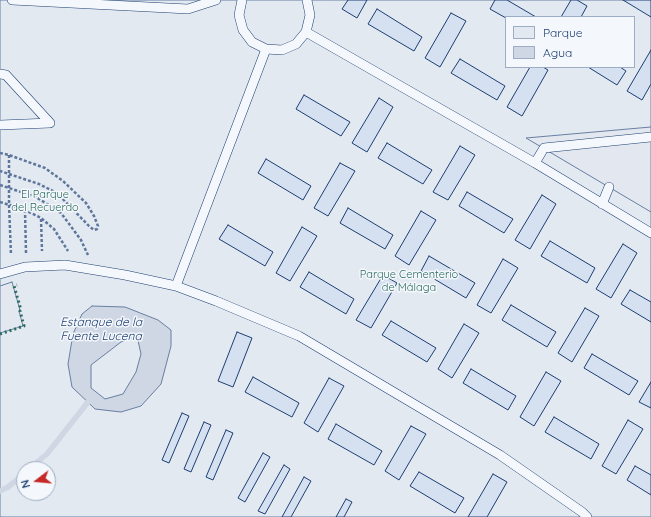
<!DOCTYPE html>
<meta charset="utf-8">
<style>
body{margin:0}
#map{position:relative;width:651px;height:517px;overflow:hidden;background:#f4f7fb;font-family:Quicksand,sans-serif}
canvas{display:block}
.legend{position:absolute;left:505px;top:16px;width:130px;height:52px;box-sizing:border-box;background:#f4f7fb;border:1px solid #9eadc5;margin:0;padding:5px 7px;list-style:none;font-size:12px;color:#1d3f73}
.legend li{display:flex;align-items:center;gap:8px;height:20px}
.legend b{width:20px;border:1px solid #9eadc5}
.north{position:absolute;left:16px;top:461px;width:40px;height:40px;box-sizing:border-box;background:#f4f7fb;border:1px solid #9eadc5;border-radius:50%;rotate:254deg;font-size:11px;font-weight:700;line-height:16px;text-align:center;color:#1d3f73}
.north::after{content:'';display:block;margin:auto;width:14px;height:18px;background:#c62828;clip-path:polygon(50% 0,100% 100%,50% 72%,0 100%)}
</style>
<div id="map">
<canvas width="651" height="517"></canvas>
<ul class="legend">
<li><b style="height:11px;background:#e3e9f0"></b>Parque</li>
<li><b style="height:11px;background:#cfd7e4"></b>Agua</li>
</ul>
<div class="north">N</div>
</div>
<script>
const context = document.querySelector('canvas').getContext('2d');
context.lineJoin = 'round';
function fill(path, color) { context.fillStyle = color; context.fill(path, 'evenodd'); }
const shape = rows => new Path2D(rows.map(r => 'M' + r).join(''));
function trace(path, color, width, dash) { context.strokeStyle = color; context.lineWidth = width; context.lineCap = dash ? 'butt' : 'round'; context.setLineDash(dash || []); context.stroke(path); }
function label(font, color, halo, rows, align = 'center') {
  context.font = font + ' Quicksand,sans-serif'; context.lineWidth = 3; context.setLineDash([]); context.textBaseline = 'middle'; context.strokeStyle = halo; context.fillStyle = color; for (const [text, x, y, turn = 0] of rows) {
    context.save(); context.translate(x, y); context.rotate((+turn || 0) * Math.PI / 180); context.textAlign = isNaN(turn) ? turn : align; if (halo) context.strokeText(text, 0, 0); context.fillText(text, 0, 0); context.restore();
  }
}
const green = shape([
 [0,0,651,0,651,517,0,517,0,0],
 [506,17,634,17,634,67,506,67,506,17],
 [24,469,48,469,48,493,24,493,24,469]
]);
fill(green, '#e3e9f0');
trace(green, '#687fa3', 1);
const parking = shape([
 [651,127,651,212,526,138,651,127],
 [12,282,20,310,19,311,23,326,0,333,0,286,12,282]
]);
fill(parking, '#e3e8f0');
trace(parking, '#687fa3', 1);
const water = shape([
 [92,306,125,307,158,320,171,330,171,346,161,384,141,406,121,412,95,409,72,387,68,364,73,334,82,314,92,306],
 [137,336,141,354,136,372,123,394,105,399,91,388,91,365,121,342,137,336]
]);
fill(water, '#cfd7e4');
trace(water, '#687fa3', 1);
trace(shape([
 [29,469,47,454,88,402],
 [0,491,8,487,24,474]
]), '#cfd7e4', 5.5);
const building = shape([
 [348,0,367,0,357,18,342,9,348,0],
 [495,0,507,0,536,17,506,17,506,18,490,9,495,0],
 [571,0,577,0,587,6,581,17,561,17,571,0],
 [623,0,651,0,651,17,623,0],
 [377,9,422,37,414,51,368,24,377,9],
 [451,13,466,21,440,67,425,58,451,13],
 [651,50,651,84,642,100,627,91,651,50],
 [460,59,505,86,497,100,451,73,460,59],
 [530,67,543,67,548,70,522,116,507,107,530,67],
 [588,67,620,67,626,71,617,85,588,67],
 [304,95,350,122,341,136,296,109,304,95],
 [379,98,393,107,367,152,352,143,379,98],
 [387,143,432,170,423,184,378,158,387,143],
 [460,146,475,155,448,200,433,192,460,146],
 [266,159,311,186,303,200,258,173,266,159],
 [340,163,355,171,328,216,314,208,340,163],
 [467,192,513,219,504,233,459,206,467,192],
 [542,195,556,204,530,249,515,240,542,195],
 [348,208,393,235,385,249,340,223,348,208],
 [421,211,436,220,409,265,395,256,421,211],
 [228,225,273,252,265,266,219,239,228,225],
 [302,227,317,236,290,281,276,273,302,227],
 [550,241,595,268,587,283,541,256,550,241],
 [623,244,637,253,611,298,596,289,623,244],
 [429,256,475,283,466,298,421,271,429,256],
 [503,259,518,268,491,313,477,305,503,259],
 [309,272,354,299,346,314,300,287,309,272],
 [383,275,397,283,371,328,356,320,383,275],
 [630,290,651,302,651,322,621,304,630,290],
 [511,305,556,332,547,347,502,320,511,305],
 [585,308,599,316,572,362,558,353,585,308],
 [391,321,436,348,427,362,382,335,391,321],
 [464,324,479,333,452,378,438,369,464,324],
 [237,332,252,338,233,387,218,381,237,332],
 [592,354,638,381,629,395,584,368,592,354],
 [471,369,516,396,508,410,463,383,471,369],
 [546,372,561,381,534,426,520,417,546,372],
 [253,377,299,403,292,417,245,392,253,377],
 [329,378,344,386,318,432,304,423,329,378],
 [651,382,651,408,639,402,651,382],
 [182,413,189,416,169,463,162,460,182,413],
 [554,417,599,444,591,459,545,432,554,417],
 [628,420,643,429,616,474,602,466,628,420],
 [204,422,211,425,191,472,184,469,204,422],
 [336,424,382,451,374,465,328,439,336,424],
 [411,426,426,434,399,480,385,471,411,426],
 [226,430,233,433,213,480,206,477,226,430],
 [263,453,270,457,245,502,238,498,263,453],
 [284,465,290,469,265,514,258,511,284,465],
 [635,466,651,475,651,495,627,480,635,466],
 [419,472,464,498,455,513,410,486,419,472],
 [493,474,507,482,487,517,468,517,493,474],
 [304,477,311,481,291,517,282,517,304,477],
 [346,499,352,502,344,517,336,517,346,499]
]);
fill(building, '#d5e0f0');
trace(building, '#1d3f73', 1);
const service = shape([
 [12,0,188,9,216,0],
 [242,0,239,15,243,30,252,42,266,49,282,50,296,44,306,32,310,15,307,0],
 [306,32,535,163,651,233],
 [266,49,176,286,216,301,299,336,500,455,582,512,587,517],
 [0,74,6,75,50,123,0,125],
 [535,163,544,148,651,137],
 [602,204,609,187],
 [0,274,25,267,65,265,125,275,176,286]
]);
trace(service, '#1d3f73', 10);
trace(shape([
 [0,153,9,155,45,168,63,181,86,203,94,216,98,226,97,229,94,230,89,226,57,193,39,184,0,171],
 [9,155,9,204,11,255],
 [0,185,36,197,61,213,81,240,88,255],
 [0,202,25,210,41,218,54,229,68,251],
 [25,210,26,253],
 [41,219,42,251]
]), '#5e769c', 2.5, [3, 2]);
trace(service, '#f4f7fb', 9);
trace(shape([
 [0,334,24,326,20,311,21,310,14,286,17,285]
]), '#2c6c60', 3, [2, 3]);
label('11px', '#2c6c60', '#f4f7fb', [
 ["El Parque",45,195],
 ["del Recuerdo",45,208],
 ["Parque Cementerio",409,275],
 ["de Málaga",409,288]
]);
label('italic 12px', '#1d3f73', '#f4f7fb', [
 ["Estanque de la",101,322],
 ["Fuente Lucena",101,336]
]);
</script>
